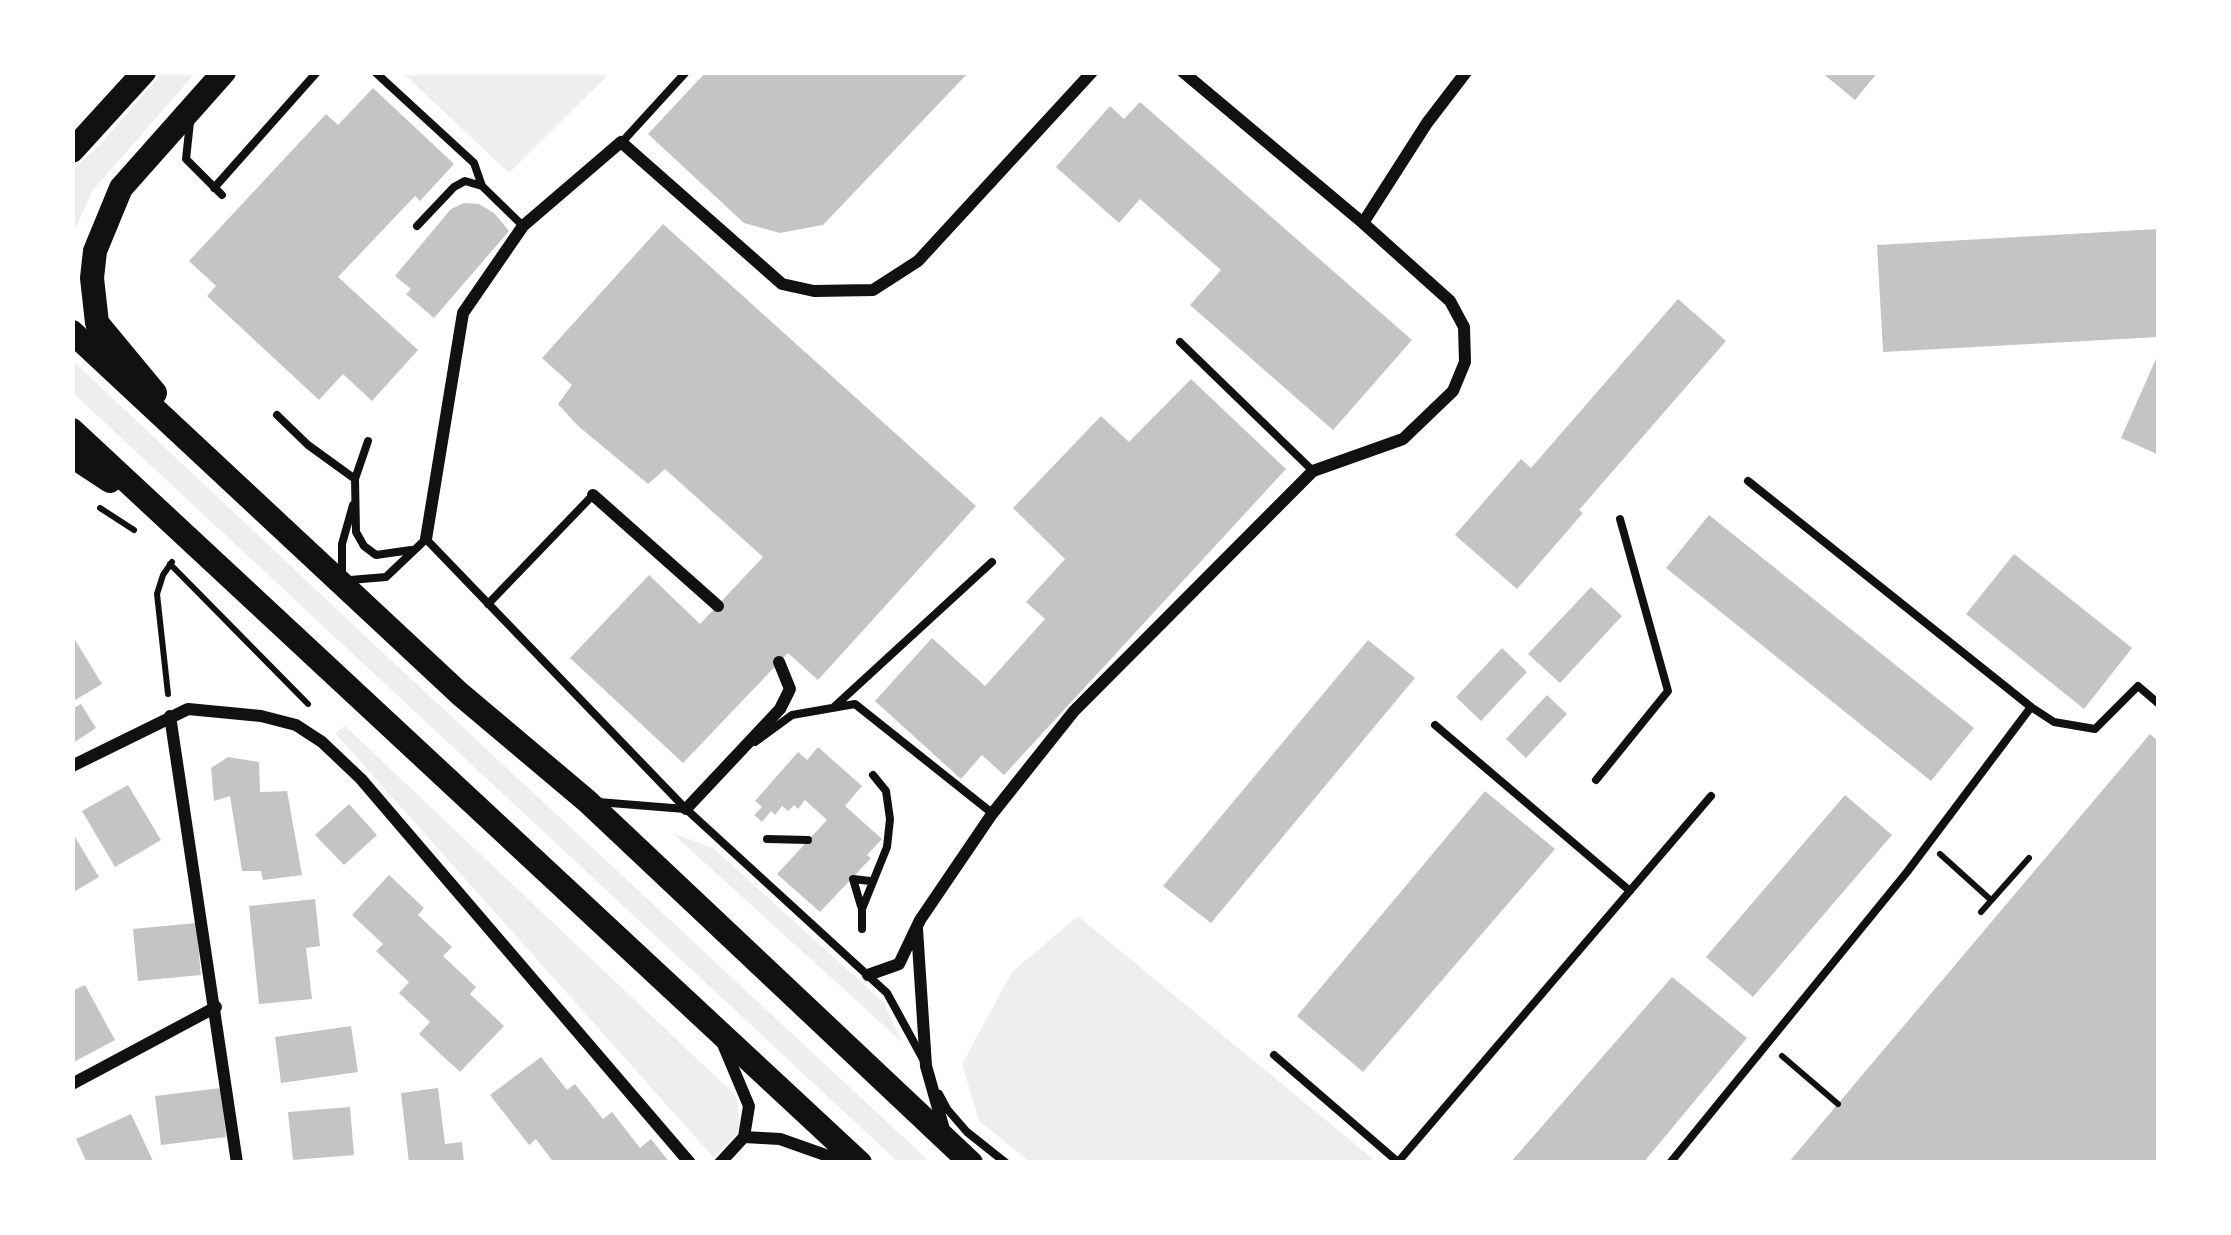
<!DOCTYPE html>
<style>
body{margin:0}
#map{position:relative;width:2231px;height:1235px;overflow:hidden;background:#fff;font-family:Overpass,sans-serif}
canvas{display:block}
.frame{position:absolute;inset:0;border:75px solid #fff;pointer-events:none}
</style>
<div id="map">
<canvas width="2231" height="1235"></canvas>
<div class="frame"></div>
</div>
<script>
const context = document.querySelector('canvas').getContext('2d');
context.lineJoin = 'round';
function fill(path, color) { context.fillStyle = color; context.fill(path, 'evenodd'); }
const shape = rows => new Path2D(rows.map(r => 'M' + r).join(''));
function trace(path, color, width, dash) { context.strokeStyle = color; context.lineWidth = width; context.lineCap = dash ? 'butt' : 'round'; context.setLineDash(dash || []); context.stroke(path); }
fill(shape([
 [163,72,196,72,93,190,72,236,72,170,101,144],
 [402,72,611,72,509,173],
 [72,360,381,651,931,1163,899,1163,72,392],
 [345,726,732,1092,737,1099,741,1130,714,1158,335,733],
 [672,833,713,848,883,1002,902,1042],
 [1078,916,1378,1163,1031,1163,979,1121,962,1064,1012,972]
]), '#eee');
fill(shape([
 [706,72,969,72,823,225,780,233,744,223,648,134],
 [1821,72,1878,72,1855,100],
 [373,88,454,164,420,201,415,196,338,277,418,350,372,401,343,374,319,400,207,296,216,286,189,261,326,114,338,125],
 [1140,102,1412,340,1333,430,1190,305,1221,270,1140,199,1119,223,1056,167,1110,106,1124,119],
 [464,203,479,204,494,213,509,231,434,318,406,294,411,289,395,276,451,209],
 [663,224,976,506,818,680,788,653,683,763,570,658,649,575,700,624,763,557,665,469,648,484,577,425,558,404,572,385,542,358],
 [2159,229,2159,337,1883,352,1877,245],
 [1678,299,1726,341,1579,510,1583,513,1517,589,1455,535,1521,459,1531,468],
 [2159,352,2159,455,2121,438],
 [1191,379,1286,469,1004,775,982,755,961,779,875,701,932,638,985,686,1045,619,1026,602,1065,559,1013,508,1101,416,1129,442],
 [1709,515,1974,728,1931,781,1666,568],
 [2014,554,2132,648,2084,709,1966,614],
 [1591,587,1622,616,1560,683,1528,654],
 [72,635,102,684,72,702],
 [1368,640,1415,678,1211,923,1163,886],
 [1502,648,1527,672,1481,721,1456,697],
 [1547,695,1567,714,1526,758,1506,739],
 [81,704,96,728,72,744,72,709],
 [2150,734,2159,742,2159,1163,1788,1163],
 [818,747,862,786,845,806,882,839,867,855,871,858,820,912,777,874,827,820,805,800,798,809,794,805,788,811,782,806,775,815,771,811,762,822,754,815,762,807,755,801,798,752,807,760],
 [228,757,259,762,260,792,287,791,302,875,263,880,261,871,242,871,230,796,214,801,211,768],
 [128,785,161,840,115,867,82,811],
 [1485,791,1555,849,1363,1072,1297,1016],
 [1845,795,1892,835,1753,997,1706,957],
 [349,804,377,835,344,865,315,835],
 [72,832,99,877,72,893],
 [389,875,424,908,418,915,452,947,443,956,476,987,470,994,504,1026,460,1072,419,1034,430,1022,399,993,409,982,376,951,383,944,352,915],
 [315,899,320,946,306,948,312,999,259,1004,249,906],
 [196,923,201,975,138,981,133,929],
 [1672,977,1747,1038,1643,1163,1510,1163],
 [85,985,115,1040,72,1063,72,991],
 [351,1026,358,1072,281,1083,275,1037],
 [541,1057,567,1090,575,1084,603,1119,612,1112,640,1148,651,1139,670,1163,554,1163,536,1139,529,1145,490,1095],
 [221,1088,226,1137,161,1145,155,1096],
 [438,1088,445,1144,462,1142,464,1163,409,1163,401,1093],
 [350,1107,354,1155,293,1160,288,1112],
 [131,1114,154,1163,87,1163,76,1139]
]), '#c4c4c4');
trace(shape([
 [100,508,134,530],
 [170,564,308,704],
 [168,694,157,594,163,575,172,562],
 [1940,854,1991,900],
 [1981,912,2029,858],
 [1782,1056,1838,1104]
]), '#111', 6);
trace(shape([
 [375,72,474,163,482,186],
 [190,122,186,159,222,195],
 [623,141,686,72],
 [214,188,317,72],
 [417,226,454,187,465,181,482,186,522,225],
 [1180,342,1313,471],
 [277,415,308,445,355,479],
 [368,441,355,479,356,532,364,546,376,555,411,550],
 [1748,481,2031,707],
 [342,574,342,544,353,505],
 [350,580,386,577,426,539,686,809,887,993,923,1059],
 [488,604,593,495],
 [834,707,992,562],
 [1435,725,1630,891],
 [755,742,792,715,855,704,992,813],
 [1596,780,1668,691,1620,519],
 [598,802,685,809],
 [767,839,808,840],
 [861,906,853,879,870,881],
 [862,929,862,909,887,847,890,819,886,791,873,775],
 [1274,1055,1398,1162],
 [939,1094,947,1109,967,1132,1006,1163],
 [1398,1162,1711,796],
 [1670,1163,1907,872,2031,707,2054,722,2095,729,2138,686,2159,704]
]), '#111', 8);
trace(shape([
 [1183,72,1363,223],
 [593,495,718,606],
 [426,539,463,313,523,226,621,142,782,284,814,291,873,290,918,261,1092,72],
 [170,716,237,1163],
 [72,766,188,709,261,716,296,725,322,742,361,779,690,1163],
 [686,809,780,709,790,689,779,662],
 [917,929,926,1066,945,1133],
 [868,975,899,964,920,920,992,814,1074,711,1313,471,1403,439,1453,391,1465,362,1464,327,1450,301,1363,223,1427,123,1466,72],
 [722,1042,749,1106,744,1137],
 [72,1084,216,1007],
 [744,1137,780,1139,848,1163],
 [720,1163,744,1137]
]), '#111', 12);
trace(shape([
 [72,151,144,72],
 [72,332,460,694,587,801,971,1163],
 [155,393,97,323,92,278,95,251,121,188,224,72],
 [72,430,860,1163],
 [72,456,110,481]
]), '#111', 24);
</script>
